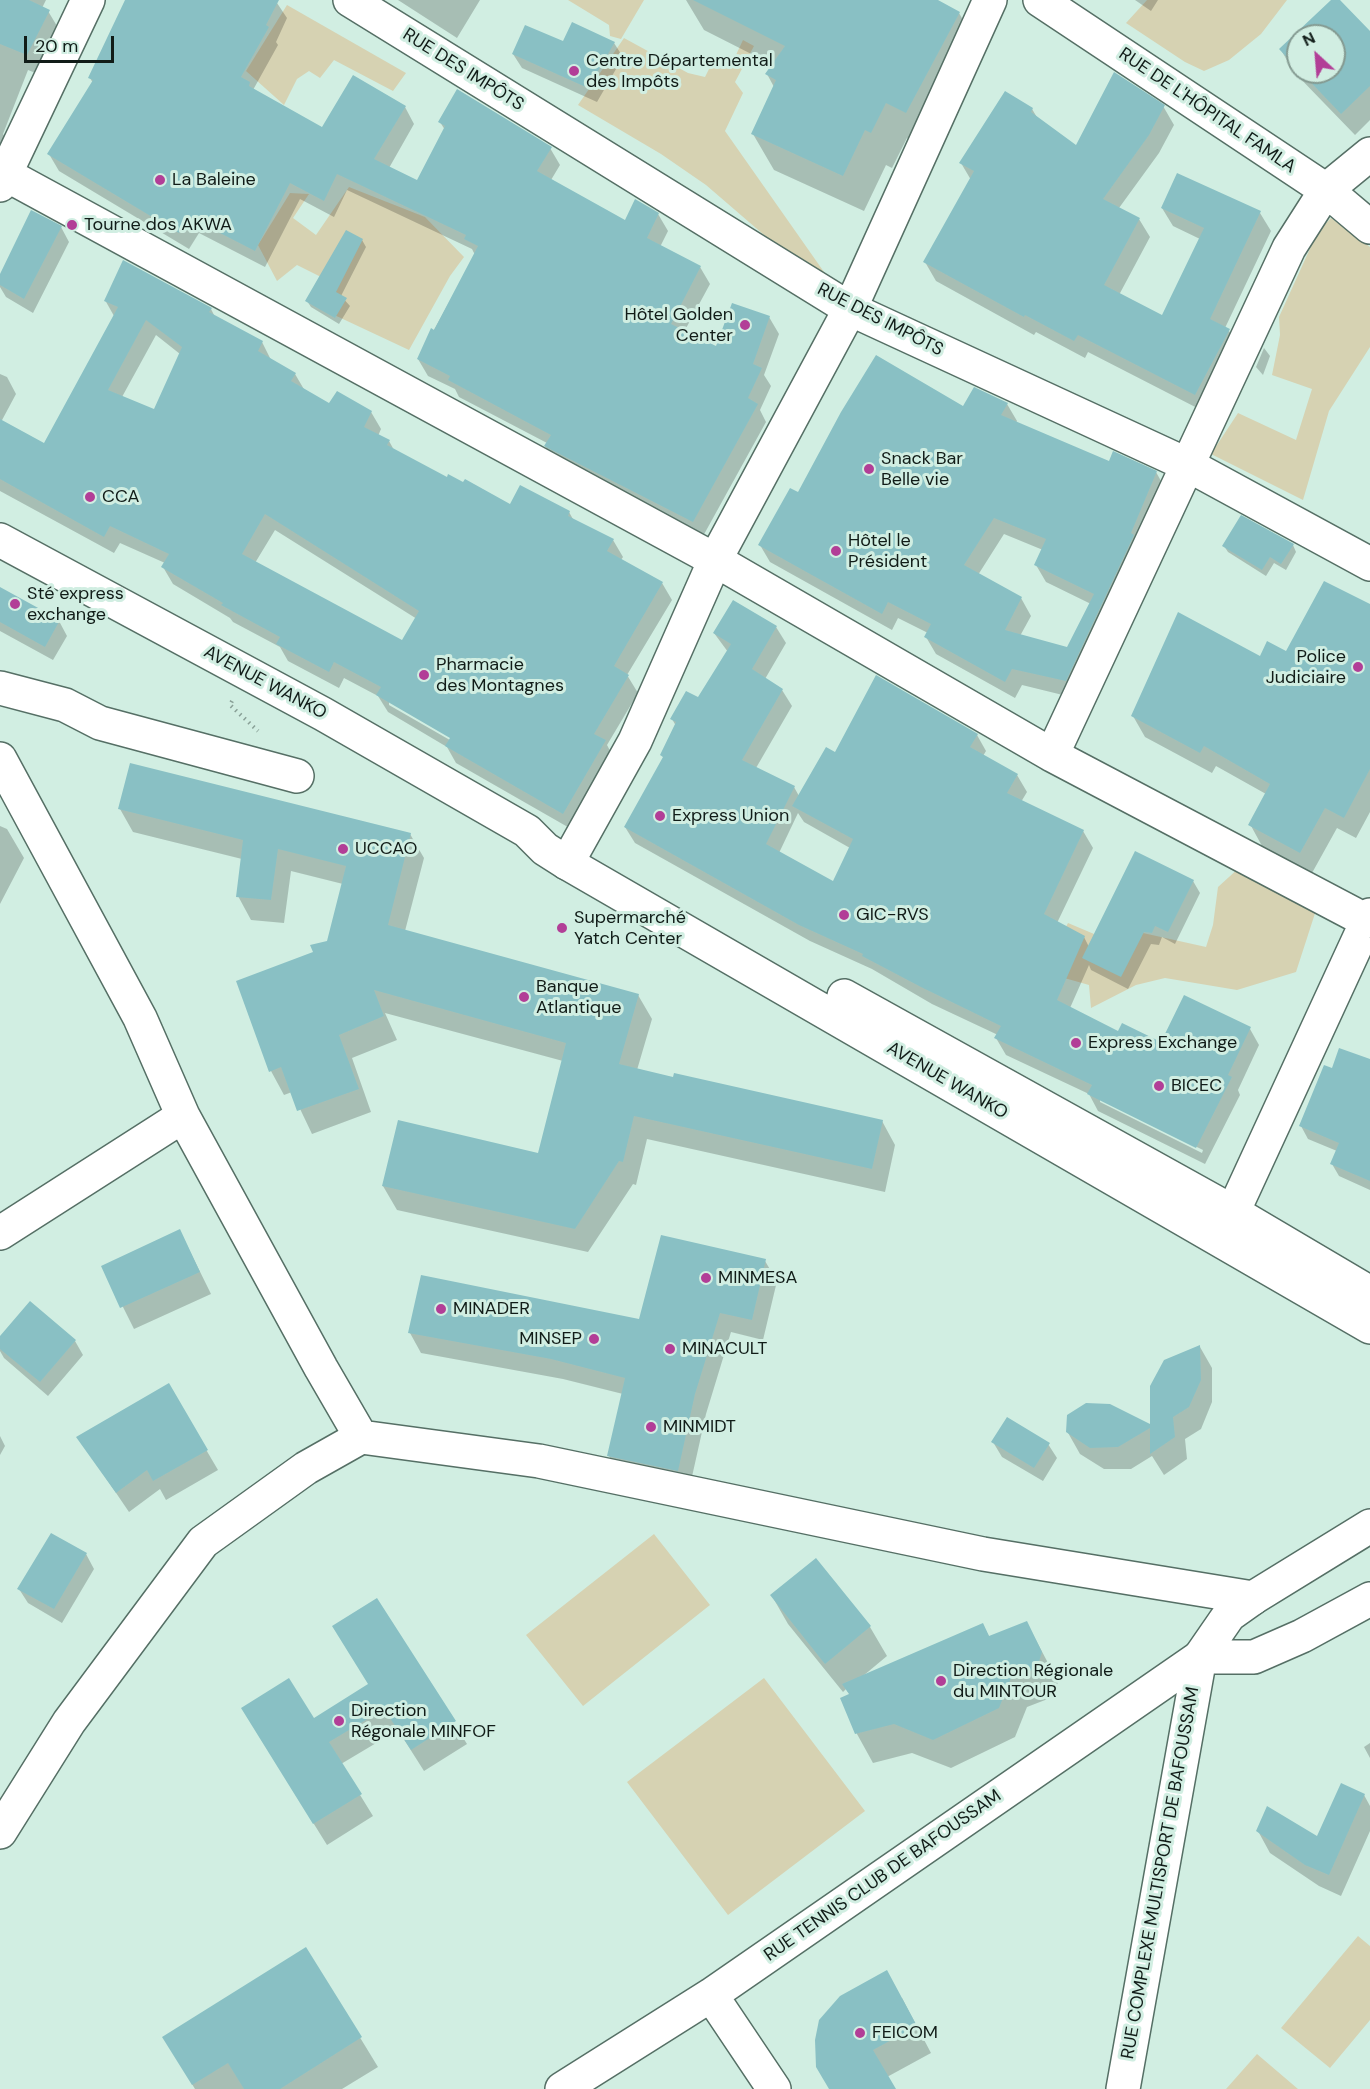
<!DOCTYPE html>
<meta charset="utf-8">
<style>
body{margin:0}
#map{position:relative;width:1370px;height:2089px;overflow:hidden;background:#d1eee2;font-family:"DM Sans",sans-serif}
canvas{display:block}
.north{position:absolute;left:1286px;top:24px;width:60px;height:60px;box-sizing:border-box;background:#d1eee2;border:2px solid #849a91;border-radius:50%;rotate:334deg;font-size:16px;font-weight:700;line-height:24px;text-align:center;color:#111c18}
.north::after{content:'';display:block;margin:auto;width:21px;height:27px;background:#b23e97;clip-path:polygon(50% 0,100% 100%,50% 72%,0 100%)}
.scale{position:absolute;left:24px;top:36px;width:90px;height:27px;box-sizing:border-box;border:3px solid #111c18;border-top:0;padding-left:8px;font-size:18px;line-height:21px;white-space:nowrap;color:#111c18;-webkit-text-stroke:4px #d1eee2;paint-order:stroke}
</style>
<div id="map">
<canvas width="1370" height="2089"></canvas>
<div class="north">N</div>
<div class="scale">20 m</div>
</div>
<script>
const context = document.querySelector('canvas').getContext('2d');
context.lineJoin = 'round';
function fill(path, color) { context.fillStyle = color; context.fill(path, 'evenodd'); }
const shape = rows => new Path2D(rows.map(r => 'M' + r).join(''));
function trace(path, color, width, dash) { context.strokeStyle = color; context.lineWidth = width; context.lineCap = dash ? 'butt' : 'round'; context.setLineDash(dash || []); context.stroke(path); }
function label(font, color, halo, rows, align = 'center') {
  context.font = font + ' "DM Sans",sans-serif'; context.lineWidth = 6; context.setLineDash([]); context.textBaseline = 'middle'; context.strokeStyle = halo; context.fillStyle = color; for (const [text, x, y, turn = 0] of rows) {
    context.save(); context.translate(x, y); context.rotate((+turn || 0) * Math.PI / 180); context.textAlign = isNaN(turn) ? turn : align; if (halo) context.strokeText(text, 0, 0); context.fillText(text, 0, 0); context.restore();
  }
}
fill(shape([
 [568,0,644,0,621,39,610,36,609,25],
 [1147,0,1287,0,1261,34,1229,60,1204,71,1185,62,1126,23],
 [287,5,406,73,393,91,334,60,320,78,309,71,297,79,284,105,246,71],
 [624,38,688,73,705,77,716,55,735,57,743,40,754,46,735,82,743,93,725,131,850,309,706,185,661,154,578,105],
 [349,187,425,217,464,257,450,276,409,350,313,305,323,278,297,265,277,281,258,245,290,193,309,194,293,218,316,235],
 [1331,218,1370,247,1370,347,1329,411,1303,500,1211,454,1238,413,1296,440,1312,389,1272,375,1280,335,1279,317,1318,231],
 [1240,867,1319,901,1296,972,1237,990,1165,978,1136,985,1091,1008,1089,985,1043,972,1068,923,1113,942,1134,931,1206,947,1213,925,1218,887],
 [654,1534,710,1605,583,1706,526,1635],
 [764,1678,865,1811,728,1915,627,1782],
 [1358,1936,1370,1946,1370,2020,1330,2068,1281,2028],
 [1257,2054,1298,2089,1226,2089]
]), '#d6d2b2');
fill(shape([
 [0,0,46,0,42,8,48,11,60,31,38,74,28,70,3,134,13,151,0,178],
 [128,0,275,0,287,18,276,42,278,45,253,90,323,129,405,107,414,124,389,168,418,182,445,130,440,122,550,148,560,165,551,180,625,222,658,214,668,231,660,247,700,267,710,284,684,332,717,348,769,317,779,334,764,375,771,386,760,410,766,422,702,538,555,462,545,446,547,443,459,397,455,389,428,376,418,359,475,255,472,249,347,190,334,217,300,199,265,267,199,233,189,249,59,171,49,154,93,83,90,78],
 [398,0,480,0,457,38],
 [686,0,934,0,959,13,980,49,927,148,907,138,892,168,886,165,864,211,774,170,753,134,774,87,767,74,773,65,704,30],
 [1135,0,1158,0,1151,11],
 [1333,0,1338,0,1370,33,1370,120,1355,135,1294,72,1281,50],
 [1298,36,1334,36,1334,72,1298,72],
 [564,43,614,43,623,57,597,102,522,68,513,54],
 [1163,106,1174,125,1159,153,1119,208,1139,219,1150,237,1119,295,1163,317,1200,239,1173,226,1162,208,1260,213,1271,231,1225,328,1229,331,1240,349,1205,412,1088,352,1085,358,1036,332,1034,335,936,281,925,262,971,180,961,163,1032,109,1038,119,1077,147],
 [61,227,69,242,33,313,6,297,0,287,0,278],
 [362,240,366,247,341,296,350,306,339,324,311,307,307,301],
 [105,300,211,309,215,317,262,342,271,360,295,374,305,391,329,405,338,393,371,412,381,429,378,436,389,441,394,450,447,479,510,506,569,512,574,521,613,540,623,557,621,560,662,583,672,600,627,675,638,693,607,745,614,758,573,830,456,763,447,747,388,712,378,696,344,678,339,688,288,661,280,647,233,622,230,618,173,584,163,567,165,563,120,543,114,553,0,491,0,374,7,377,16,394,1,422,45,445,114,316],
 [156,335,180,354,154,411,122,397],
 [275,530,417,619,403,642,255,563],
 [389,701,457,740,455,743,389,705],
 [1264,348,1270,356,1263,375,1256,367],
 [1007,404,1017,421,1016,423,1109,463,1156,472,1166,490,1075,698,1022,685,1015,698,936,654,926,637,928,633,898,618,892,630,770,562,760,545,798,494,963,408],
 [1004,534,1043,550,1036,565,1046,582,1091,604,1068,648,1020,636,1031,616,1021,598,978,575],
 [1293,545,1296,552,1286,570,1274,563,1266,576,1228,552,1224,546],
 [0,589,59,621,67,636,53,660,0,631],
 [1370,605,1370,812,1356,838,1337,828,1312,873,1262,846,1250,824,1266,794,1216,766,1212,773,1145,737,1133,716,1260,658,1287,653],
 [776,627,786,643,765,679,782,690,792,706,756,768,794,787,799,796,836,754,977,735,986,751,983,756,1017,775,1027,792,1021,802,1083,831,1093,848,1057,923,1084,937,1089,947,1193,881,1200,893,1175,944,1162,937,1159,945,1151,944,1128,989,1091,970,1089,965,1070,1008,1119,1033,1162,1044,1250,1029,1259,1045,1238,1090,1240,1095,1205,1164,1098,1111,1089,1094,1006,1055,996,1038,998,1035,932,1004,872,969,810,941,635,843,625,827,664,759,662,755,676,726,672,719,699,699,728,652,714,633],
 [798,813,804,822,850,848,834,883,779,853],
 [1100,1099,1203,1150,1202,1153,1100,1102],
 [120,809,410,834,424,858,405,931,638,995,652,1019,637,1070,882,1121,895,1145,885,1192,647,1139,636,1185,633,1184,588,1252,397,1210,383,1186,539,1155,563,1061,385,1013,397,1040,352,1058,371,1112,312,1134,292,1092,284,1095,271,1071,315,953,328,942,343,884,291,871,284,923,251,920,238,896,242,859,133,832],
 [0,826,7,829,24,858,0,904],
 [1370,1061,1370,1190,1339,1176,1332,1164,1337,1151,1308,1139,1301,1126,1333,1070],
 [180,1231,211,1294,134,1329,103,1267],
 [765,1261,777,1281,763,1340,731,1332,706,1414,689,1490,621,1476,609,1456,623,1394,563,1379,421,1353,410,1333,640,1320],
 [0,1338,75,1341,83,1355,48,1396,4,1358,0,1351],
 [1200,1347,1212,1368,1212,1402,1201,1429,1185,1439,1187,1459,1164,1475,1152,1456,1131,1469,1104,1469,1080,1454,1067,1431,1151,1427],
 [168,1385,218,1470,166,1500,160,1489,129,1512,78,1437],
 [0,1436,5,1446,0,1455],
 [993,1442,1048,1444,1057,1458,1043,1481,1002,1457],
 [86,1554,94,1569,62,1623,28,1603,19,1589],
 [815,1560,870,1627,887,1656,863,1676,983,1625,990,1638,1027,1623,1058,1682,1053,1697,1027,1707,1015,1737,951,1768,912,1753,873,1763,857,1734,842,1699,850,1695,846,1689,843,1692,788,1624,772,1596],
 [376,1600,467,1744,424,1771,398,1730,341,1764,373,1816,327,1845,256,1731,314,1720,369,1685],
 [1370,1743,1370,1758,1364,1747],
 [1364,1795,1370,1806,1370,1831,1341,1896,1319,1886,1270,1853,1258,1831,1317,1838],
 [306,1949,378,2067,342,2089,195,2089,181,2066],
 [902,1998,931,2053,887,2077,894,2089,830,2089]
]), '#0003');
fill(shape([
 [0,0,29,0,50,10,27,55,0,44],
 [125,0,279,0,266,25,269,27,241,77,250,82,249,86,322,127,353,75,406,106,374,159,417,180,445,126,438,122,457,89,552,147,537,171,625,220,635,199,659,213,647,238,701,266,671,324,716,346,732,303,770,316,753,364,762,368,748,398,758,404,693,522,544,446,551,435,448,380,450,376,417,359,431,328,434,330,478,246,464,239,466,235,337,174,324,201,290,183,255,251,189,217,179,233,47,154,93,80,88,78],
 [693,0,938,0,960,12,906,113,886,103,871,133,865,130,843,176,751,134,776,80,765,74,785,46],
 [1331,0,1340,0,1370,31,1370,86,1341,114,1301,72,1334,72,1334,36,1298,36,1298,69,1279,49],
 [572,22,615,42,588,88,512,54,525,25,563,41],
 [1114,72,1165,105,1149,135,1103,199,1140,218,1104,285,1162,315,1204,228,1161,208,1177,173,1261,211,1210,319,1230,329,1195,395,1078,335,1074,341,1025,315,1024,317,923,262,974,171,959,163,1005,91,1033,108,1031,112,1076,145],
 [31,210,62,226,24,299,0,285,0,274],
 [346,230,363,239,336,292,347,298,335,318,305,301],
 [123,260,212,308,209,312,263,341,258,351,296,373,291,381,329,403,337,391,372,411,364,427,390,440,387,445,447,477,448,474,463,482,465,479,510,504,520,485,570,511,568,516,614,539,607,551,663,582,614,666,629,675,594,734,606,740,563,814,445,746,450,738,376,695,381,687,334,662,329,672,276,644,280,637,221,605,223,603,161,567,169,554,110,526,104,537,0,479,0,419,44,443,118,307,104,301],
 [146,320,182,347,154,409,108,390],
 [265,514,419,611,402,640,242,554],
 [876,355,963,406,974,387,1008,403,1001,415,1109,461,1113,451,1157,471,1131,533,1134,535,1066,681,1012,669,1005,682,924,637,931,624,888,602,882,614,758,545,790,488,798,492,841,412],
 [994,518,1046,539,1034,565,1094,594,1067,647,1005,630,1022,597,964,565],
 [1241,515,1294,544,1281,564,1270,557,1262,570,1222,546],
 [1324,581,1370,604,1370,769,1344,818,1325,808,1300,853,1248,825,1270,784,1204,746,1200,753,1131,716,1178,612,1260,656,1267,641,1286,651],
 [0,587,60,620,45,647,0,622],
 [733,600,777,626,752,669,783,689,742,760,795,786,766,844,833,881,853,839,792,806,826,747,835,752,876,675,978,734,970,747,1018,774,1007,793,1084,830,1044,914,1085,936,1057,1000,1118,1031,1122,1023,1161,1042,1184,995,1251,1027,1228,1075,1232,1077,1196,1148,1087,1094,1092,1085,994,1038,1001,1026,921,987,862,956,863,954,799,925,624,827,663,757,660,755,676,722,670,719,686,691,698,697,731,644,713,633],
 [130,763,411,833,388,925,639,994,619,1064,673,1077,674,1073,883,1120,872,1169,634,1116,623,1162,619,1161,575,1229,382,1186,398,1120,538,1153,566,1043,374,990,384,1016,339,1035,359,1089,297,1111,281,1067,269,1072,236,981,313,952,310,945,327,941,346,866,278,849,271,900,236,897,243,840,118,809],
 [1135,851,1194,880,1168,932,1155,926,1152,933,1144,932,1121,977,1082,958],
 [1339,1048,1370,1059,1370,1181,1330,1164,1339,1143,1299,1126,1324,1065,1332,1068],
 [180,1229,200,1272,120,1308,101,1266],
 [661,1235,766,1259,752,1320,720,1313,695,1394,678,1471,607,1456,625,1378,551,1359,408,1333,421,1275,639,1319],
 [30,1301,76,1340,40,1382,0,1349,0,1336],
 [1200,1345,1201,1380,1189,1407,1173,1417,1175,1437,1150,1454,1150,1428,1118,1447,1090,1448,1066,1432,1067,1415,1086,1403,1110,1404,1150,1424,1150,1386,1164,1360],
 [169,1383,208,1450,153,1481,147,1470,116,1493,76,1437],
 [1007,1417,1050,1443,1034,1468,991,1442],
 [51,1533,87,1553,54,1609,17,1589],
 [816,1558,871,1626,825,1664,770,1595],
 [377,1598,456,1721,411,1750,384,1709,329,1742,362,1794,313,1824,241,1708,289,1678,314,1718,368,1684,332,1626],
 [1027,1621,1042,1652,1037,1668,1011,1678,999,1708,933,1740,894,1724,855,1734,840,1698,849,1694,842,1684,983,1623,989,1636],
 [1341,1783,1365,1794,1329,1875,1305,1865,1256,1831,1267,1806,1317,1836],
 [306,1947,362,2037,280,2089,244,2089,228,2063,192,2085,162,2037],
 [887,1970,917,2026,873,2050,896,2089,829,2089,816,2067,815,2040,819,2020,840,1996]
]), '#89c0c4');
const street = shape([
 [350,0,850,309,1188,465,1370,564],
 [1040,0,1326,190,1370,227],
 [5,174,715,560,1052,755,1367,921],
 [0,185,88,0],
 [0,688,65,705,100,723,297,776],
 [1052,755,1289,248,1326,190,1370,154],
 [0,759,140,1018,183,1116,321,1368,361,1437],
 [567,863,635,741,715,560,850,309,990,0],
 [0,1233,183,1116],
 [1219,1236,1233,1212,1370,915],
 [0,1832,69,1722,203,1542,306,1468,361,1437,539,1461,983,1554,1253,1598],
 [711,1995,774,2089],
 [562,2089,711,1995,1200,1657]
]);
const secondary = shape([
 [1200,1657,1254,1657,1302,1636,1370,1599],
 [1123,2089,1200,1657,1229,1615,1253,1598,1370,1526]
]);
const highway = shape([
 [0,540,323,714,527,831,545,849,567,863,1370,1327],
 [844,996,1233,1212,1370,1293]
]);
trace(street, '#556f65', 36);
trace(secondary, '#556f65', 36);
trace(highway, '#556f65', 36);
trace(shape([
 [232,701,230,705,258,731]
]), '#89a097', 4, [1.5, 4.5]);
trace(street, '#fff', 33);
trace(secondary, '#fff', 33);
trace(highway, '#fff', 33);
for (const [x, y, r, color] of [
 [574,71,6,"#b23e97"],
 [160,180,6,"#b23e97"],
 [72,225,6,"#b23e97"],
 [745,325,6,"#b23e97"],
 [869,469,6,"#b23e97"],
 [90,497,6,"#b23e97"],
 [836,551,6,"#b23e97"],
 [15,604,6,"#b23e97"],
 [1358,667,6,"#b23e97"],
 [424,675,6,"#b23e97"],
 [660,816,6,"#b23e97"],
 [343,849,6,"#b23e97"],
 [844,915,6,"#b23e97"],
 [562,928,6,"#b23e97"],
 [524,997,6,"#b23e97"],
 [1076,1043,6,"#b23e97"],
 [1159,1086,6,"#b23e97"],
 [706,1278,6,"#b23e97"],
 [441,1309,6,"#b23e97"],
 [594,1339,6,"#b23e97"],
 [670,1349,6,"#b23e97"],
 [651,1427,6,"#b23e97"],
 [941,1681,6,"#b23e97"],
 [339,1721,6,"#b23e97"],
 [860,2033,6,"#b23e97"]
]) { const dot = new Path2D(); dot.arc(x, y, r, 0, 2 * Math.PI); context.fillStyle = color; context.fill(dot); trace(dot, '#d1eee2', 2); }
label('18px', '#111c18', '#d1eee2', [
 ["Centre Départemental",586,61],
 ["des Impôts",586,82],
 ["La Baleine",172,180],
 ["Tourne dos AKWA",84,225],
 ["Hôtel Golden",733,315,"right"],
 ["Center",733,336,"right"],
 ["Snack Bar",881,459],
 ["Belle vie",881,480],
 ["CCA",102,497],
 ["Hôtel le",848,541],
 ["Président",848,562],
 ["Sté express",27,594],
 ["exchange",27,615],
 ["Police",1346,657,"right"],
 ["Judiciaire",1346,678,"right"],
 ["Pharmacie",436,665],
 ["des Montagnes",436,686],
 ["Express Union",672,816],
 ["UCCAO",355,849],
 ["GIC-RVS",856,915],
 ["Supermarché",574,918],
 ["Yatch Center",574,939],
 ["Banque",536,987],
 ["Atlantique",536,1008],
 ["Express Exchange",1088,1043],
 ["BICEC",1171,1086],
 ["MINMESA",718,1278],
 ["MINADER",453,1309],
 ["MINSEP",582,1339,"right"],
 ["MINACULT",682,1349],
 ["MINMIDT",663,1427],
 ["Direction Régionale",953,1671],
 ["du MINTOUR",953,1692],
 ["Direction",351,1711],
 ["Régonale MINFOF",351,1732],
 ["FEICOM",872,2033]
], 'left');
label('18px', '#111c18', '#d1eee2', [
 ["RUE DES IMPÔTS",463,70,32],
 ["RUE DE L'HÔPITAL FAMLA",1207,111,34],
 ["RUE DES IMPÔTS",880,320,27],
 ["AVENUE WANKO",265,683,28],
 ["AVENUE WANKO",947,1081,30],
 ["RUE COMPLEXE MULTISPORT DE BAFOUSSAM",1161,1873,-80],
 ["RUE TENNIS CLUB DE BAFOUSSAM",883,1876,-35]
]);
</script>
